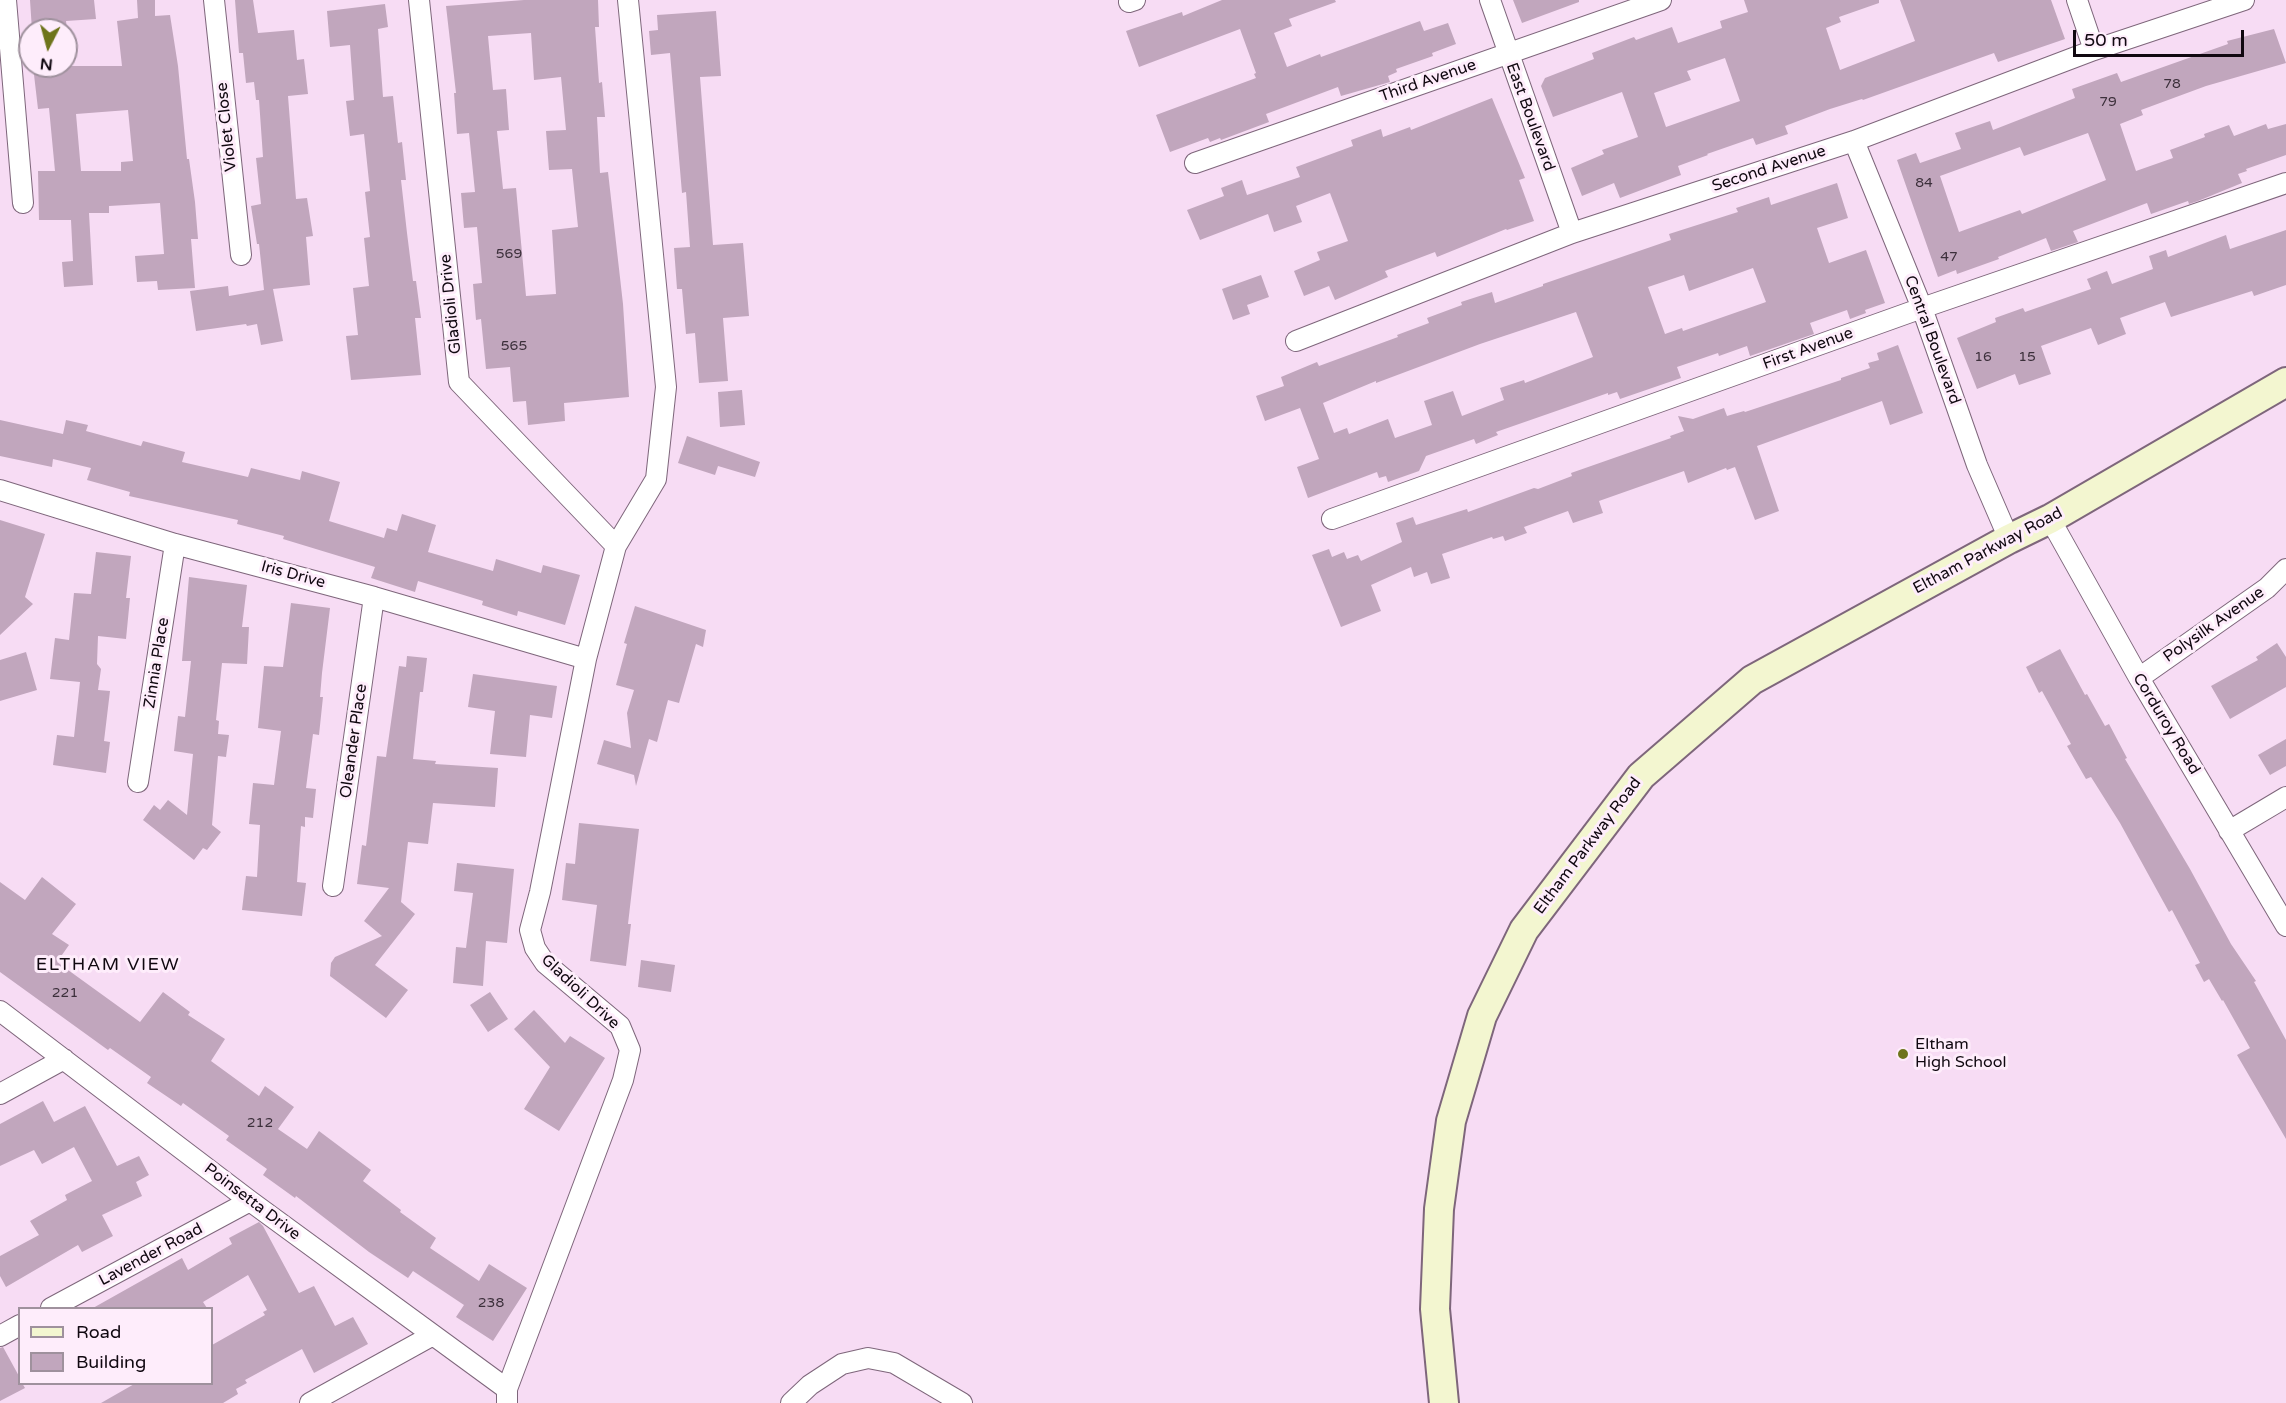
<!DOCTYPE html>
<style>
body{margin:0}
#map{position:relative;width:2286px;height:1403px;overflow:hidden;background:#f7dcf4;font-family:"Varela Round",sans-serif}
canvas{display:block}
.legend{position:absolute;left:18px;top:1307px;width:195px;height:78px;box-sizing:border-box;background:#feedfb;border:2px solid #9f919d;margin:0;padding:8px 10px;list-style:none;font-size:18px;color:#100810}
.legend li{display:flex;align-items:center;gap:12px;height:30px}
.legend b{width:30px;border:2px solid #9f919d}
.north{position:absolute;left:18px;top:18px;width:60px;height:60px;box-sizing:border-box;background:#feedfb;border:2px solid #9f919d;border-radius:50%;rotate:186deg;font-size:16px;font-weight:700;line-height:24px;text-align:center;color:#100810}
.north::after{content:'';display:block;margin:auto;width:21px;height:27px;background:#6e741b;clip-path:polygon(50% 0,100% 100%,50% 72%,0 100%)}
.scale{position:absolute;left:2073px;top:30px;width:171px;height:27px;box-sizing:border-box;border:3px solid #100810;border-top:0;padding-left:8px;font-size:18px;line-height:21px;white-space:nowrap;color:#100810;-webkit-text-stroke:4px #feedfb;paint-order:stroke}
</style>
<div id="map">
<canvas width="2286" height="1403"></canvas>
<ul class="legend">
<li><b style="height:8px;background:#f3f6d0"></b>Road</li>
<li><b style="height:16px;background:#c1a6bd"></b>Building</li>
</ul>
<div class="north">N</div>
<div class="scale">50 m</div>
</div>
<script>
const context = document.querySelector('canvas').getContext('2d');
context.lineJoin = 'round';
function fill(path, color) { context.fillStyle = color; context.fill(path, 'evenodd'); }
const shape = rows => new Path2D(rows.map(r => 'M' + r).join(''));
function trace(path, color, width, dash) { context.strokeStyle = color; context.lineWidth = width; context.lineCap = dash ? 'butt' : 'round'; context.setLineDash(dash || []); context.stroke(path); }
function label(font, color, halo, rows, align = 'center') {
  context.font = font + ' "Varela Round",sans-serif'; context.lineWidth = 6; context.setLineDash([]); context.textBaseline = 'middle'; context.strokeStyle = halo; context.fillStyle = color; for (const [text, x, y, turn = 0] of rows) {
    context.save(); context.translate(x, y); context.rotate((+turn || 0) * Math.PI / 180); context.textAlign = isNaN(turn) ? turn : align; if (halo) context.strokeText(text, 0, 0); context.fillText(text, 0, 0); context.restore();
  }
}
fill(shape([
 [30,0,94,0,96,19,66,21,67,30,32,30],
 [137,0,155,0,155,16,170,15,178,66,187,159,189,159,195,202,198,239,191,239,195,288,158,290,157,281,137,282,135,256,164,254,160,203,109,206,109,213,89,213,93,285,64,287,62,262,73,261,71,220,39,220,38,171,55,171,49,108,38,109,33,66,122,66,117,21,138,18],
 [128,110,133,161,121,162,121,171,81,171,76,114],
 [235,0,253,0,258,33,294,30,297,60,304,59,308,94,288,96,296,199,307,198,313,236,306,237,310,285,273,289,283,341,261,345,257,324,247,326,246,324,196,331,190,291,228,286,229,296,264,290,259,244,257,244,251,206,261,204,256,158,263,157,259,100,256,100,254,82,246,83,243,53,239,53],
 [524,0,598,0,599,27,595,27,599,83,602,82,605,117,597,117,600,173,608,172,623,304,629,397,564,403,565,421,528,425,526,401,513,402,510,367,486,369,481,319,476,320,473,284,482,283,477,227,464,228,461,193,475,192,469,133,457,134,454,93,456,93,446,6],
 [531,33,534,80,561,77,566,130,546,131,549,170,572,169,578,227,552,230,556,294,526,296,516,188,503,189,497,131,509,130,506,89,493,90,488,36],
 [1222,0,1335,0,1336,2,1289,19,1292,26,1274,33,1287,67,1320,54,1321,57,1420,21,1424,31,1448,23,1456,44,1432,53,1433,56,1396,69,1397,72,1388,76,1390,82,1341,96,1338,87,1266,114,1269,122,1221,140,1220,138,1210,142,1208,138,1170,152,1156,115,1256,78,1254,74,1256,73,1240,29,1139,67,1126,31,1182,12,1183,16],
 [1513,0,1579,0,1579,2,1522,23],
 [1744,0,1879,0,1879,3,1839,17,1841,22,1826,28,1840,70,1915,41,1900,0,2051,0,2065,39,1998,62,1994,53,1863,100,1862,99,1830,109,1785,126,1788,134,1756,145,1753,138,1707,154,1708,155,1678,166,1681,175,1620,198,1614,183,1582,196,1571,168,1604,154,1602,150,1638,137,1622,92,1553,117,1541,86,1545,78,1594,59,1592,53,1634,37,1636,40,1672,27,1678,43,1722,28,1720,21,1748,12],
 [1725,58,1740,101,1666,127,1654,93,1691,80,1687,71],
 [385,4,388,27,378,29,383,97,393,96,398,143,402,142,406,180,401,180,407,233,413,281,416,281,421,318,415,318,421,375,351,380,346,336,358,335,353,288,369,286,364,238,370,237,365,192,370,191,364,134,350,136,346,101,354,100,350,45,330,47,327,11],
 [716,11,721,76,700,77,713,245,743,243,749,316,723,318,728,381,699,383,695,333,686,334,682,289,677,289,674,248,690,247,686,192,682,193,670,53,651,55,649,31,658,30,657,15],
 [2274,29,2286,63,2206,86,2141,110,2143,115,2120,124,2136,171,2173,158,2170,150,2205,137,2204,134,2229,125,2234,136,2266,124,2268,129,2286,124,2286,155,2246,169,2247,171,2238,174,2242,183,2198,201,2189,204,2188,201,2151,214,2147,203,2073,231,2078,242,2051,251,2046,238,1998,257,1999,259,1957,274,1956,270,1938,277,1897,160,1916,153,1920,163,1961,149,1955,133,1990,121,1993,130,2075,98,2072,89,2117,73,2121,82,2228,44,2227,41],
 [2088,133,2106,180,2022,214,2020,210,1959,232,1940,176,2020,147,2024,156],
 [1492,98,1525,178,1519,180,1534,221,1507,230,1506,229,1437,257,1435,252,1385,271,1388,277,1335,300,1329,286,1304,296,1294,271,1320,260,1317,252,1348,241,1330,193,1296,206,1302,222,1274,232,1268,214,1200,240,1187,210,1224,196,1221,188,1242,180,1247,195,1300,177,1296,167,1353,146,1351,140,1381,129,1383,137,1410,127,1411,130],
 [1837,183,1848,218,1817,228,1829,263,1866,250,1885,303,1865,310,1866,313,1850,319,1847,310,1810,323,1814,334,1750,356,1747,346,1719,356,1718,353,1677,367,1681,378,1620,399,1617,392,1608,395,1608,393,1496,432,1498,435,1476,444,1474,439,1426,456,1419,471,1388,482,1386,476,1379,478,1377,472,1308,498,1297,467,1319,459,1300,408,1265,421,1256,396,1284,386,1281,377,1317,362,1319,366,1398,337,1397,335,1429,323,1427,318,1462,305,1461,302,1492,292,1495,303,1543,286,1543,284,1671,240,1669,234,1738,212,1736,208,1769,197,1771,205],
 [1753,268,1766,302,1683,331,1682,328,1665,334,1648,287,1684,275,1689,291],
 [1576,312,1593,357,1525,383,1524,380,1500,388,1504,400,1462,416,1453,391,1424,401,1432,425,1395,438,1388,419,1349,434,1347,428,1334,433,1323,403,1376,381,1376,383,1480,344],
 [2286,230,2286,285,2254,296,2252,291,2171,317,2165,302,2120,318,2126,334,2098,345,2091,328,2041,346,2051,374,2019,385,2015,374,1977,389,1957,338,1996,322,1995,318,2023,308,2025,312,2091,289,2087,279,2107,271,2112,284,2153,269,2149,256,2166,250,2168,257,2226,235,2230,249],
 [1261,275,1269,297,1247,305,1250,314,1233,320,1222,289],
 [1898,345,1923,413,1890,425,1882,401,1757,446,1779,511,1755,520,1735,467,1727,470,1726,468,1688,483,1684,471,1599,501,1603,513,1573,523,1568,511,1524,527,1527,533,1505,541,1503,536,1493,539,1492,537,1442,554,1450,578,1431,584,1427,572,1414,577,1411,567,1371,585,1381,611,1341,627,1312,555,1329,549,1332,557,1344,552,1347,559,1358,555,1361,561,1402,542,1396,523,1413,517,1416,525,1467,509,1468,512,1534,488,1538,489,1572,476,1571,473,1671,438,1670,436,1684,431,1678,416,1693,419,1724,408,1727,416,1744,411,1745,412,1841,380,1841,378,1870,368,1868,363,1879,360,1877,353],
 [742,390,745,425,720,427,718,392],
 [0,420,63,434,66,420,88,425,86,431,141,446,143,441,185,452,182,462,248,477,251,468,300,480,302,471,340,482,329,521,384,538,387,528,397,531,402,514,436,525,428,552,493,571,496,559,541,573,543,565,580,575,565,625,518,611,517,616,482,605,483,601,418,581,415,592,371,578,375,567,283,539,284,536,237,524,238,520,129,496,130,492,87,480,91,468,53,459,52,467,0,456],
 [687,436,760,462,755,477,718,466,715,475,678,463],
 [0,520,45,534,25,597,33,604,0,635],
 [96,552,131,556,126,598,130,598,126,639,98,636,97,664,101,669,98,690,110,691,104,741,110,742,106,773,53,765,57,735,74,737,80,682,50,679,55,638,69,640,74,593,91,594],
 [189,577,247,585,242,627,249,627,247,664,222,663,216,720,219,721,218,734,229,735,226,757,218,756,212,825,221,832,207,850,203,848,194,860,143,820,154,805,160,810,168,800,187,815,193,754,174,751,178,716,185,717,191,661,182,661],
 [291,603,330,608,322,673,320,697,323,697,319,735,313,734,306,788,316,789,313,818,305,817,305,827,301,826,297,882,306,883,302,916,242,910,246,876,257,877,260,825,249,824,253,783,274,785,281,731,258,728,264,666,283,667],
 [635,606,706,630,703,647,696,644,679,703,668,700,657,742,649,739,636,786,634,775,597,764,604,740,631,748,627,713,634,690,616,685,627,644,624,643],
 [2277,643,2286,657,2286,687,2230,719,2211,686,2258,660,2256,657],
 [2060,649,2085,695,2087,694,2105,726,2109,724,2127,758,2125,759,2190,869,2231,944,2256,981,2254,982,2286,1040,2286,1139,2237,1055,2250,1048,2223,1000,2222,1001,2209,979,2204,982,2195,965,2200,963,2172,910,2169,912,2120,823,2091,777,2086,779,2067,746,2071,744,2042,691,2039,693,2026,667],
 [26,652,37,690,0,701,0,660],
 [407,656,427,658,423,692,420,692,413,759,436,761,435,764,498,768,495,807,433,803,428,844,408,842,401,902,415,914,375,965,408,990,386,1018,330,976,331,963,335,957,382,936,364,921,389,888,357,884,362,845,366,846,377,756,386,757,399,666,406,667],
 [473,674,557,686,552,718,530,715,526,757,490,754,495,711,468,707],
 [2286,739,2286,766,2270,775,2258,755],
 [579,823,639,829,628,924,631,924,626,966,590,961,597,905,562,900,566,863,575,864],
 [457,863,514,869,507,943,486,941,483,986,453,983,456,947,466,948,473,893,454,891],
 [42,877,76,904,52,934,69,945,57,962,140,1022,163,992,190,1012,188,1015,225,1039,211,1061,259,1096,265,1086,294,1107,278,1129,307,1149,319,1131,371,1170,363,1181,401,1210,400,1212,436,1238,430,1248,479,1281,489,1264,527,1288,493,1341,456,1317,464,1305,413,1271,408,1278,369,1252,296,1196,295,1198,263,1175,267,1169,226,1140,229,1136,183,1103,181,1106,147,1083,151,1077,110,1048,108,1050,0,972,0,882,25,900],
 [641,960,675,965,671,992,638,987],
 [490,992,508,1019,488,1032,470,1005],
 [534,1010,565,1043,570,1036,605,1058,559,1131,524,1109,550,1067,514,1029],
 [43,1101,54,1122,85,1106,117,1166,139,1156,149,1175,136,1182,142,1196,102,1215,113,1236,82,1252,78,1245,6,1287,0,1276,0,1256,39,1235,30,1221,67,1200,65,1195,92,1181,74,1147,42,1164,34,1150,0,1166,0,1124],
 [259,1222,263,1226,299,1293,314,1286,335,1326,353,1317,368,1344,314,1373,302,1349,245,1380,247,1383,236,1389,238,1394,223,1403,101,1403,136,1383,212,1383,212,1345,265,1315,263,1312,267,1310,248,1275,203,1302,207,1308,93,1308,182,1258,188,1270,232,1244,229,1238],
 [3,1347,20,1378,20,1383,22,1383,25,1388,0,1401,0,1348]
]), '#c1a6bd');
const street = shape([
 [6,0,23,203],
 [214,0,241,255],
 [419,0,459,382,616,546],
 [1490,0,1572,233],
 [2077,0,2094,50],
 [1129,2,1135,0],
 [1854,141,1922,308,1977,465,2009,539],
 [1195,163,1661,0],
 [1296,341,1572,233,1854,141,2094,50,2244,0],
 [0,490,175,544,374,597,586,659],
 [1332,519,1922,308,2286,183],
 [2050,519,2139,678,2286,926],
 [2139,678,2267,588,2286,569],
 [138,782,175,544],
 [2229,831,2286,797],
 [333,886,374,597],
 [0,1011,250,1201,507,1389],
 [0,1094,64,1059],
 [51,1308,250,1201],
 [0,1336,20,1325],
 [310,1403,433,1335],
 [507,1403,507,1389,623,1080,630,1050,620,1026,545,963,535,948,530,930,540,892,586,659,616,546,656,479,666,387,628,0],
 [791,1403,810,1385,842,1364,868,1358,894,1363,962,1403]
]);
const secondary = shape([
 [1444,1403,1435,1309,1439,1209,1451,1121,1482,1016,1524,930,1641,776,1752,680,2009,539,2050,519,2286,382]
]);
trace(street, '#7e667b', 22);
trace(secondary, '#7e667b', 32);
trace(street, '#fff', 20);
trace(secondary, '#f3f6d0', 28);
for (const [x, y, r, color] of [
 [1903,1054,6,"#6e741b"]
]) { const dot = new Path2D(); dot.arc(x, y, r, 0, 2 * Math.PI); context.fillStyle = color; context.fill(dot); trace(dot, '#feedfb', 2); }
label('14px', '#3c303b', null, [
 ["78",2172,84],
 ["79",2108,102],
 ["84",1924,183],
 ["569",509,254],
 ["47",1949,257],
 ["565",514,346],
 ["16",1983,357],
 ["15",2027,357],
 ["221",65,993],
 ["212",260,1123],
 ["238",491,1303]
]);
label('16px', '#100810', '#feedfb', [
 ["Third Avenue",1428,81,-19],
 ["East Boulevard",1530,117,70],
 ["Violet Close",227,127,-96],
 ["Second Avenue",1769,169,-18],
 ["Gladioli Drive",451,304,-96],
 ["Central Boulevard",1932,340,70],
 ["First Avenue",1808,349,-20],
 ["Eltham Parkway Road",1988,551,-28],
 ["Iris Drive",293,575,15],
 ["Polysilk Avenue",2214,625,-35],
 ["Zinnia Place",157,663,-81],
 ["Corduroy Road",2166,724,59],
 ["Oleander Place",354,741,-82],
 ["Eltham Parkway Road",1588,846,-53],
 ["Gladioli Drive",580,992,43],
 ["Poinsetta Drive",252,1202,37],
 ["Lavender Road",151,1255,-28]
]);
label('16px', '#100810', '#feedfb', [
 ["Eltham",1915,1045],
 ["High School",1915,1063]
], 'left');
context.letterSpacing = '1.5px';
label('18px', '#100810', '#feedfb', [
 ["ELTHAM VIEW",108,965]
]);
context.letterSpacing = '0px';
</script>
